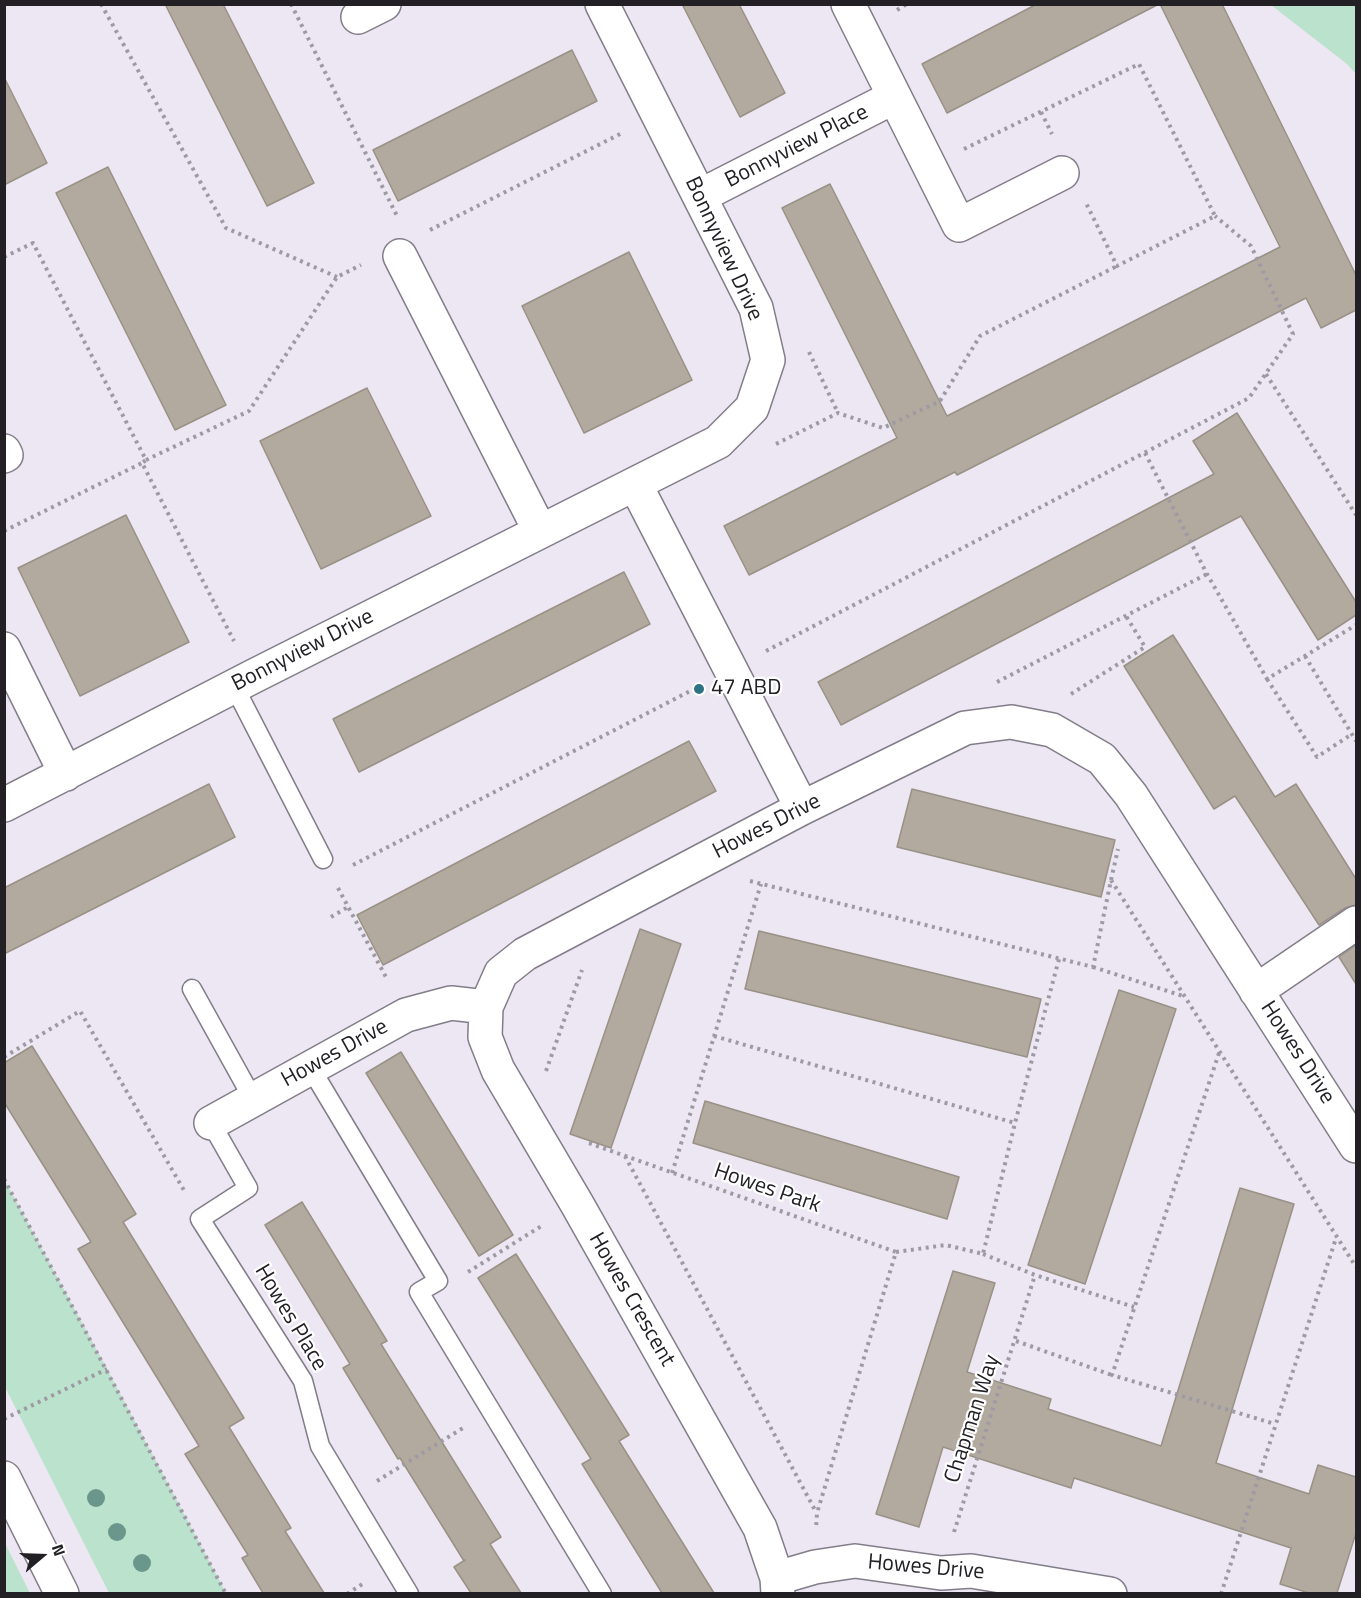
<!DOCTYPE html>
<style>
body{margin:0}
#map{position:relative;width:1361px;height:1598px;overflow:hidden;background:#ece7f3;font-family:"Titillium Web",sans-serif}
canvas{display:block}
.frame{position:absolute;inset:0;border:6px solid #222025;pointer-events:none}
.north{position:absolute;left:12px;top:1526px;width:60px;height:60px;-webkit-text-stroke:4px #fff;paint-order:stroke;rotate:71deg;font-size:16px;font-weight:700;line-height:24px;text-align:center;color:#222025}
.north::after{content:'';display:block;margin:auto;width:21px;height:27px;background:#222025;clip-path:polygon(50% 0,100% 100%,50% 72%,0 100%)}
</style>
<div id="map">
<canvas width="1361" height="1598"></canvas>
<div class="frame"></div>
<div class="north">N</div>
</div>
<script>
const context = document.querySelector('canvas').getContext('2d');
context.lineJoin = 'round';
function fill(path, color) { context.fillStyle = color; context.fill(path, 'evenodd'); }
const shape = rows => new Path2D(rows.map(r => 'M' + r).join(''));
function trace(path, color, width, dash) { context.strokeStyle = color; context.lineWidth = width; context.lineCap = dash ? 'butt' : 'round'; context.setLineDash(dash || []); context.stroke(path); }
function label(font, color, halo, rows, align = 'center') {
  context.font = font + ' "Titillium Web",sans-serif'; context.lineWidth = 4.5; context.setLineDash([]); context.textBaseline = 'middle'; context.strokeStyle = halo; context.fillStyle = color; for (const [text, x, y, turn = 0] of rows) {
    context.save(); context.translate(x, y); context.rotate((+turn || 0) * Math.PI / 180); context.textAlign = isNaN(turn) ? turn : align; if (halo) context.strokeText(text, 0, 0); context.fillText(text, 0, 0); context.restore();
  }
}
fill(shape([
 [1271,5,1356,5,1356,74,1347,64],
 [4,1179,107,1369,226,1593,109,1593,5,1387],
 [5,1543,30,1593,5,1593]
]), '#bbe2cc');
const building = shape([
 [165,4,223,4,314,183,267,206,165,4],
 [682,4,739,4,785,93,740,117,682,4],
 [1037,4,1159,4,947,113,922,64,1037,4],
 [1160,4,1222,4,1356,275,1356,310,1321,328,1306,298,957,475,955,472,749,575,724,526,897,438,782,208,830,184,947,416,1280,247,1160,4],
 [572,50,597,101,398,201,373,150,572,50],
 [4,77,47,163,4,185,4,77],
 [108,167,226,405,175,430,56,193,108,167],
 [629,252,692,380,584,433,522,306,629,252],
 [367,388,431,516,321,569,260,441,367,388],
 [1237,413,1356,602,1356,615,1318,640,1241,516,841,725,818,682,1214,474,1193,441,1237,413],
 [126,515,189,642,80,696,18,568,126,515],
 [624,572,650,624,359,772,333,719,624,572],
 [1173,635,1275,797,1296,784,1356,879,1356,905,1345,908,1319,925,1235,796,1214,809,1124,666,1173,635],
 [689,741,716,791,383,965,357,915,689,741],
 [209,784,235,837,4,954,4,888,209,784],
 [912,789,1115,840,1101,897,897,847,912,789],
 [640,929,681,944,611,1148,570,1134,640,929],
 [759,931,1041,999,1027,1057,745,989,759,931],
 [1356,945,1356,984,1339,957,1356,945],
 [1119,990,1176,1009,1085,1284,1028,1265,1119,990],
 [32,1046,136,1214,123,1222,244,1418,229,1427,291,1528,285,1531,324,1593,263,1593,242,1558,248,1555,185,1454,199,1446,78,1249,91,1242,4,1102,4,1063,32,1046],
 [401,1052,513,1235,479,1256,366,1073,401,1052],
 [705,1101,959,1177,947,1219,693,1143,705,1101],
 [1240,1188,1294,1204,1216,1463,1309,1494,1318,1465,1356,1477,1356,1533,1337,1593,1309,1593,1280,1584,1291,1548,1074,1478,1071,1488,943,1447,919,1527,876,1514,953,1271,995,1283,967,1372,1051,1399,1048,1409,1161,1446,1240,1188],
 [302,1202,387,1341,381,1344,501,1537,490,1544,521,1593,471,1593,454,1567,465,1560,464,1561,400,1458,398,1459,343,1368,350,1364,265,1225,302,1202],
 [516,1254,629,1435,619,1441,714,1593,662,1593,582,1464,591,1459,478,1278,516,1254]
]);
fill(building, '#b2aa9f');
trace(building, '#999186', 1.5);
const service = shape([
 [234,686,323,859],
 [192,989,253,1099],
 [310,1067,438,1281,419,1292,602,1594],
 [211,1123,248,1188,200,1219,303,1381,320,1446,409,1594]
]);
const minor = shape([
 [848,4,959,225,1062,173],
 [358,17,384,4],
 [700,196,894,97],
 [400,256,540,531],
 [4,451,6,455,4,456],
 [635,484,802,808],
 [4,649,66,774],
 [4,805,252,677,718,442,752,408,768,360,756,308,602,4],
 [1256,991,1356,923],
 [211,1123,406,1015,451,1003,486,1007],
 [777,1578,815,1567,855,1561,941,1573,971,1571,1110,1594],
 [778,1594,777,1578,760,1528,577,1204,498,1070,485,1037,486,1007,501,973,525,954,802,808,965,728,1011,722,1052,730,1102,759,1131,795,1356,1146]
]);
const tertiary = shape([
 [4,1478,62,1594]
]);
trace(service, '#827d88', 21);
trace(minor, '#827d88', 36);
trace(tertiary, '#827d88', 36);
trace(shape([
 [101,4,226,228,337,277],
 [291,4,397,216],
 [897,10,907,4],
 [1041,112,1052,134],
 [964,149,1139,64,1215,216,1117,266,1086,203],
 [430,230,624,132],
 [4,257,33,243,146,460,142,463,234,641],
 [809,352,838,413],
 [1266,374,1356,515],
 [776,444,838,413,883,428,940,401,980,336,1117,266],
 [1145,453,1207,574,1267,679,1356,625],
 [146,460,249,411,337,277,361,265],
 [4,531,142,463],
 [766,651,1249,398,1293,334,1251,246,1215,216],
 [1305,656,1356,741],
 [1267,679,1317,757,1352,734],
 [997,682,1207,574],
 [1071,694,1145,647,1126,616],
 [353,865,696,688],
 [1111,880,1118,849],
 [750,881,1093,967,1111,880,1356,1267],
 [338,888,387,979],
 [331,917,348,907],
 [1093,967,1183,996],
 [714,1036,1015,1123],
 [1219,1053,1112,1375,1275,1424],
 [4,1057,80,1011,185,1192],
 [546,1071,582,970],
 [589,1143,896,1252,817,1513,816,1528],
 [625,1156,816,1512],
 [672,1173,761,884],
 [4,1179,226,1594],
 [896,1252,946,1245,983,1254,1015,1123,1059,959],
 [983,1254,1035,1275,1134,1307],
 [468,1272,543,1225],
 [1016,1341,1112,1375],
 [4,1419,107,1369],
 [377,1481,463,1428],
 [954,1532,1035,1275],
 [347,1594,364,1583],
 [1221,1594,1336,1238]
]), '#9e9aa3', 4, [3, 4.5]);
trace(service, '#fff', 18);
trace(minor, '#fff', 33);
trace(tertiary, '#fff', 33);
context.fillStyle = '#6b968b';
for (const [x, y] of [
 [96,1498],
 [117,1532],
 [142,1563]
]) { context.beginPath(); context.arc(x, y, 9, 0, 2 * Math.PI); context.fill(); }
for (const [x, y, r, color] of [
 [699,689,6,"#2f7283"]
]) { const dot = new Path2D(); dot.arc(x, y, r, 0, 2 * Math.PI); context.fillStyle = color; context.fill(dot); trace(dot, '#fff', 2); }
label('22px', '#222025', '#fff', [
 ["Bonnyview Place",797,147,-27],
 ["Bonnyview Drive",723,249,65],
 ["Bonnyview Drive",303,651,-27],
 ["Howes Drive",767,827,-27],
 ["Howes Drive",1297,1053,57],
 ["Howes Drive",335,1054,-29],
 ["Howes Park",767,1189,19],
 ["Howes Crescent",631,1300,60],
 ["Howes Place",290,1318,59],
 ["Chapman Way",973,1419,-72],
 ["Howes Drive",926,1568,5]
]);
label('22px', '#222025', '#fff', [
 ["47 ABD",711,689]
], 'left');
</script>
